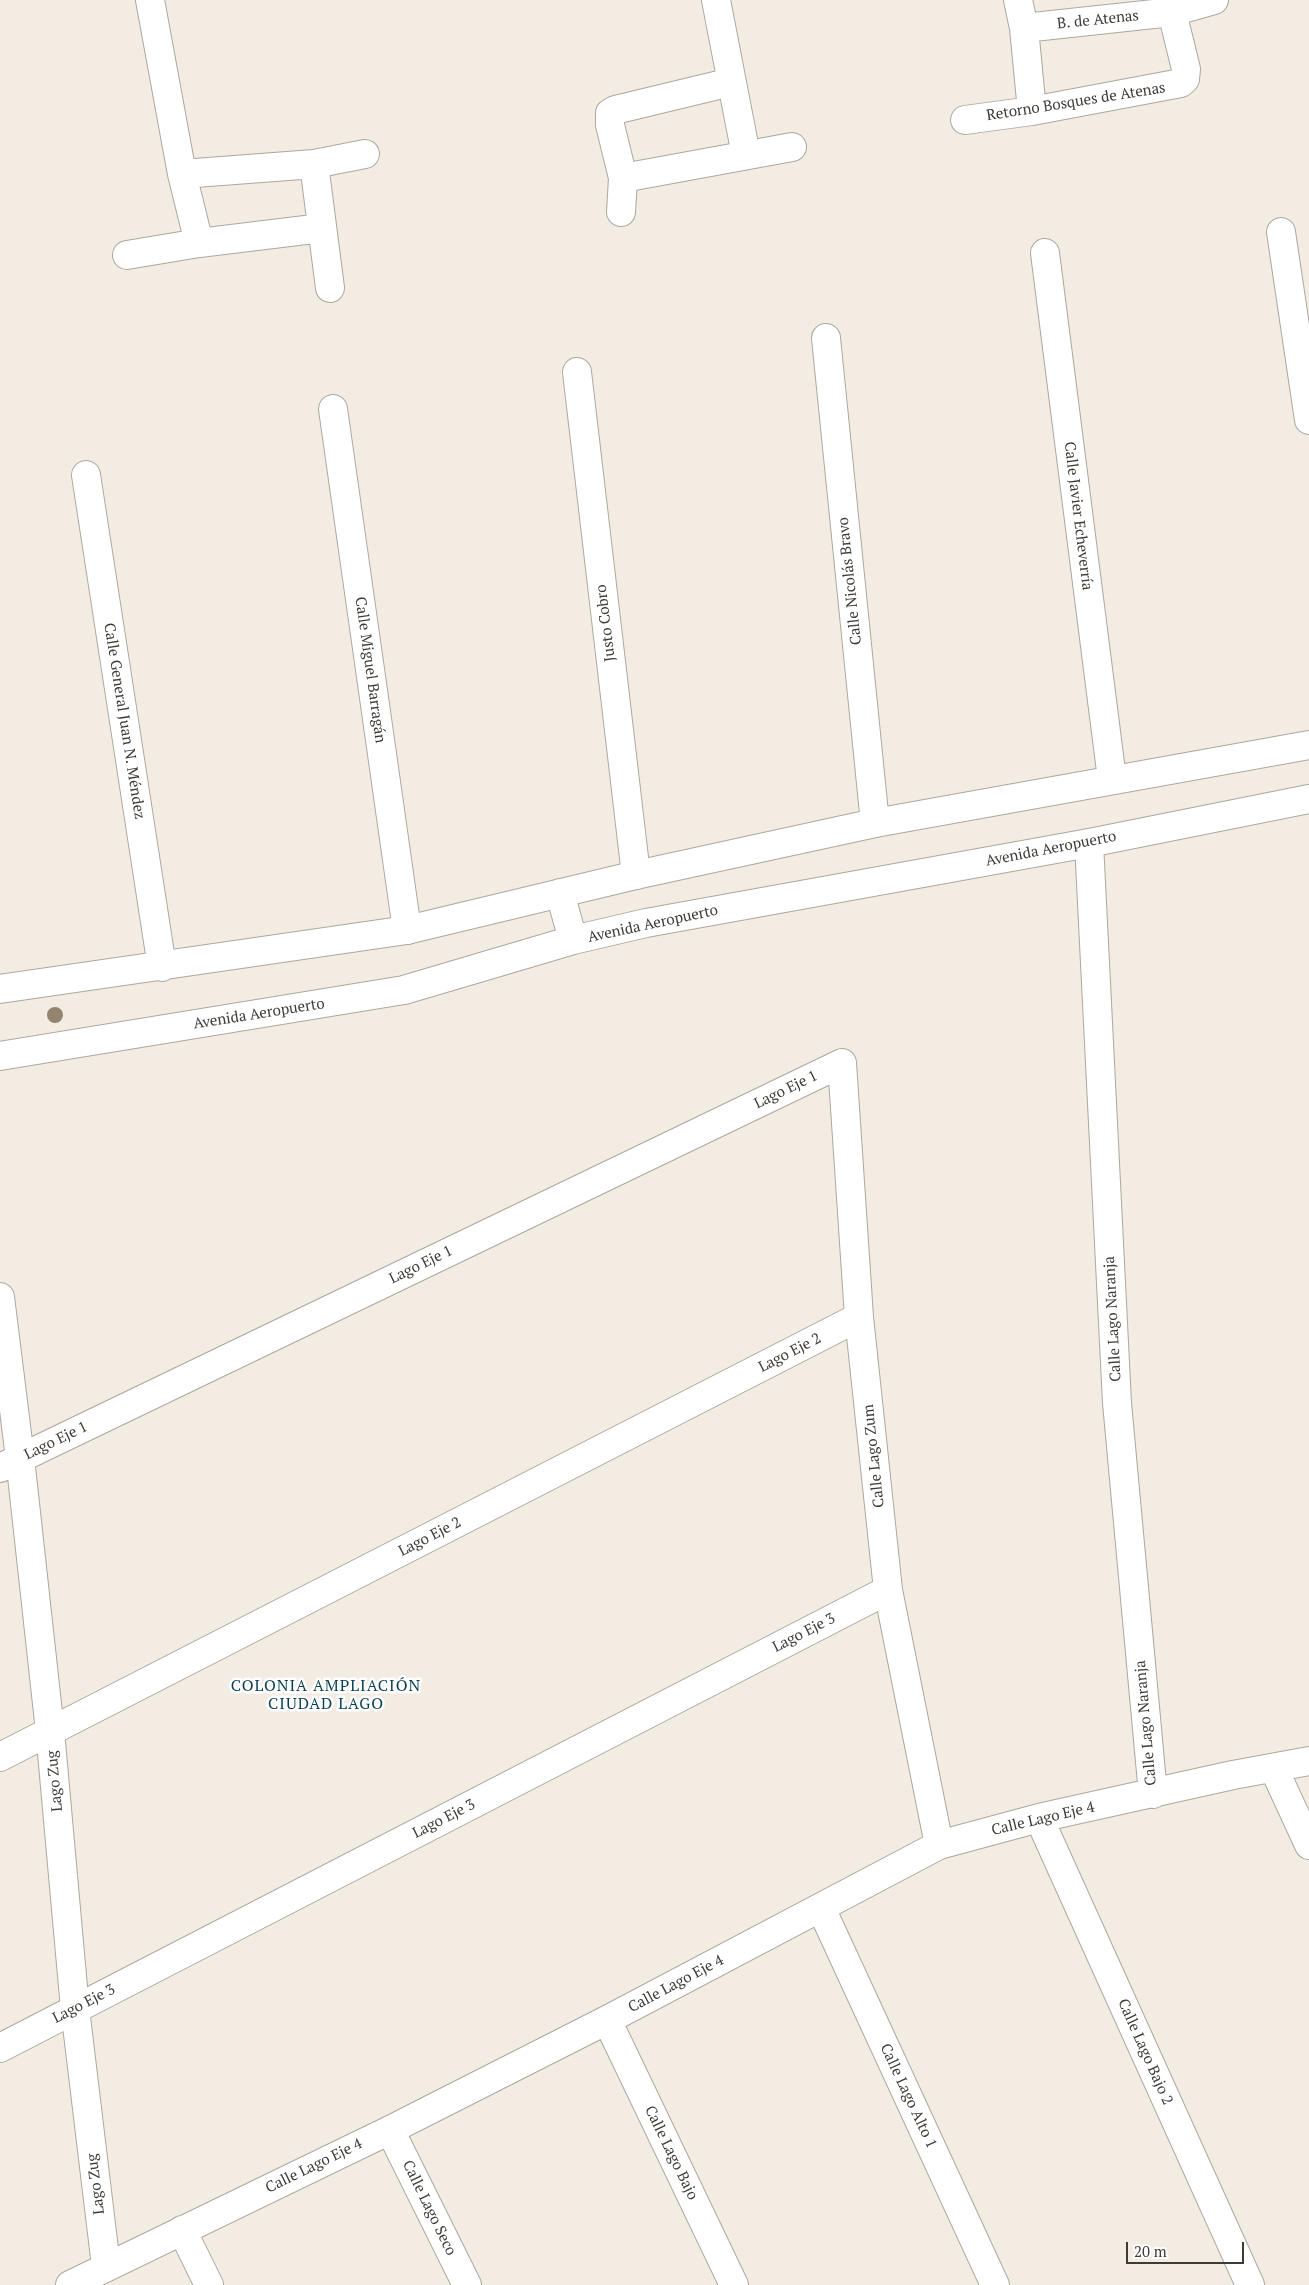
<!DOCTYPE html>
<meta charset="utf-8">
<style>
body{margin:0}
#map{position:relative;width:1309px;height:2285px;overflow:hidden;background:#f3ece3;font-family:"PT Serif",serif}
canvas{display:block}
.scale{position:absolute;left:1126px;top:2242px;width:118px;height:22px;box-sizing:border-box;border:2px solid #3e3b37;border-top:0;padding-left:6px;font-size:15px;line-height:18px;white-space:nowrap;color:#3e3b37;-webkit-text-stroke:4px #fff;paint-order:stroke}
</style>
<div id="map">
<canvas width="1309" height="2285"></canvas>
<div class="scale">20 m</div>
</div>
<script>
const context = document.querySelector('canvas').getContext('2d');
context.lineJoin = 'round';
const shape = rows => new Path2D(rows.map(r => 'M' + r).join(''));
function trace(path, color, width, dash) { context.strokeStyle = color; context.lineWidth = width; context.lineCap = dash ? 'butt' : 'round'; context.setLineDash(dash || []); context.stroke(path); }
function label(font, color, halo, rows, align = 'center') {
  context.font = font + ' "PT Serif",serif'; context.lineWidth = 5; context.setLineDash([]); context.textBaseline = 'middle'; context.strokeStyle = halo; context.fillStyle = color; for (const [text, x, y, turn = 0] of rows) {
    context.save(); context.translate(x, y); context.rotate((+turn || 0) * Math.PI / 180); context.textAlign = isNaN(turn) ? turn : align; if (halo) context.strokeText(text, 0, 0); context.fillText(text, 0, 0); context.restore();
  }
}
const minor = shape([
 [150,0,182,174,199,243],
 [716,0,746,155],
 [1018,0,1024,28,1032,111],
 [1024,28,1172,12,1214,0],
 [965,120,1032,111,1181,83,1185,79,1186,69,1172,12],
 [314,164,330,288],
 [182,174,314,164,365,154],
 [623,178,792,147],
 [621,212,623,178,610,125,610,113,615,110,731,82],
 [1281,232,1309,420],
 [1045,253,1112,779],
 [127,255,199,243,322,228],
 [826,338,875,823],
 [577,372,636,875],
 [333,409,407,930],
 [86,475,162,967],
 [1089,843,1117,1403,1153,1794],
 [0,1297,20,1458,50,1731,75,2009,106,2266],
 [0,1468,842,1063,859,1317,888,1590,939,1845],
 [0,1757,859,1317],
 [1274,1769,1309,1845],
 [1039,1818,1250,2285],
 [821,1908,995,2285],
 [607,2020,734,2285],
 [0,2048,888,1590],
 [390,2130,467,2285],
 [182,2230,209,2285],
 [70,2285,390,2130,607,2020,939,1845,1039,1818,1233,1775,1309,1761]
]);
const tertiary = shape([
 [560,893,573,940],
 [0,989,407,930,636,875,875,823,1309,745],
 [0,1056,404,990,573,940,646,923,1089,843,1309,799]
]);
trace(minor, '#ada79e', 30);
trace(tertiary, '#ada79e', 30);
trace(minor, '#fff', 28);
trace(tertiary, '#fff', 28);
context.fillStyle = '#93846f';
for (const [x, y] of [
 [55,1015]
]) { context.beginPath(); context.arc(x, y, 8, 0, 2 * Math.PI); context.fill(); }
label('15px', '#3e3b37', '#fff', [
 ["B. de Atenas",1098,20,-6],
 ["Retorno Bosques de Atenas",1076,102,-9],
 ["Calle Javier Echeverría",1078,516,83],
 ["Calle Nicolás Bravo",850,581,-96],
 ["Justo Cobro",606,623,-97],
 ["Calle Miguel Barragán",370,670,82],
 ["Calle General Juan N. Méndez",124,721,81],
 ["Avenida Aeropuerto",1051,849,-11],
 ["Avenida Aeropuerto",653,924,-12],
 ["Avenida Aeropuerto",259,1014,-9],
 ["Lago Eje 1",786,1090,-26],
 ["Lago Eje 1",421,1265,-26],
 ["Calle Lago Naranja",1113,1319,-93],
 ["Lago Eje 2",790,1353,-27],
 ["Lago Eje 1",56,1441,-26],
 ["Calle Lago Zum",874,1456,-96],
 ["Lago Eje 2",430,1537,-27],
 ["Lago Eje 3",804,1633,-27],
 ["Calle Lago Naranja",1146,1723,-95],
 ["Lago Zug",55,1781,-95],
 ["Lago Eje 3",444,1819,-27],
 ["Calle Lago Eje 4",1043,1819,-13],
 ["Calle Lago Eje 4",676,1984,-28],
 ["Lago Eje 3",84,2004,-27],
 ["Calle Lago Bajo 2",1145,2052,66],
 ["Calle Lago Alto 1",908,2096,65],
 ["Calle Lago Bajo",671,2153,64],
 ["Calle Lago Eje 4",314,2166,-26],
 ["Lago Zug",96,2184,-97],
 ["Calle Lago Seco",429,2208,64]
]);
context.letterSpacing = '1px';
label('16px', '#073f4f', '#fff', [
 ["COLONIA AMPLIACIÓN",326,1686],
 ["CIUDAD LAGO",326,1704]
]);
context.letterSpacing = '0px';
</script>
